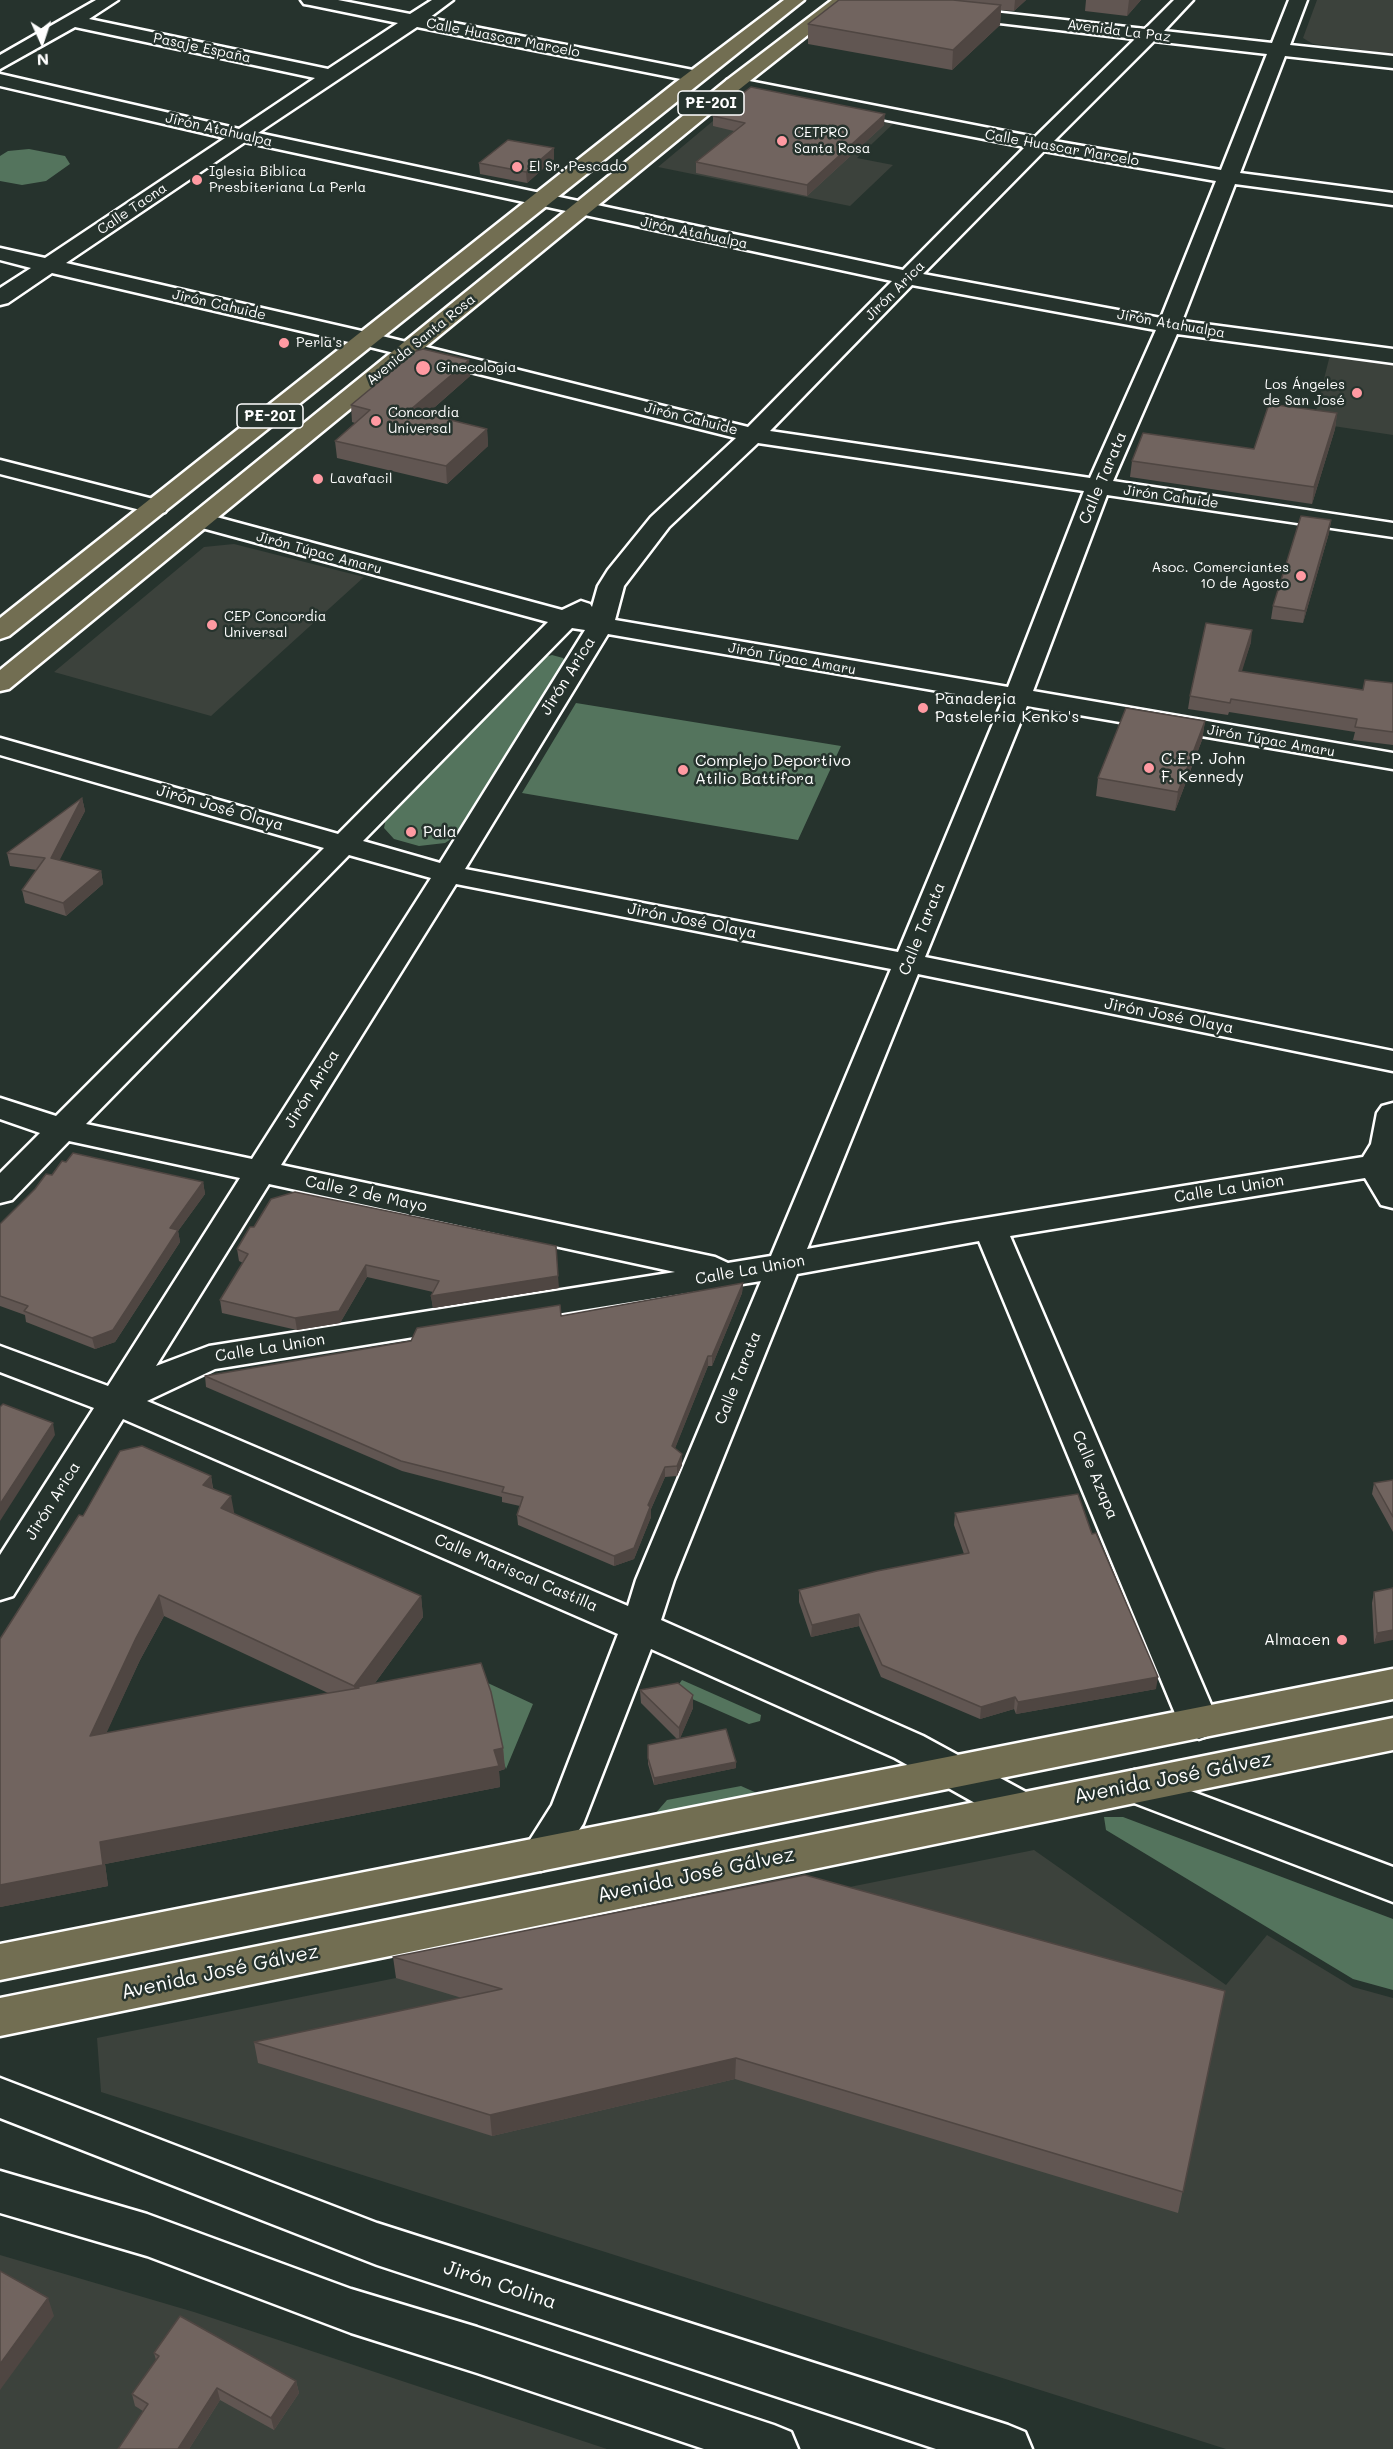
<!DOCTYPE html>
<meta charset="utf-8">
<style>
body{margin:0}
#map{position:relative;width:1393px;height:2449px;overflow:hidden;background:#26332d;font-family:Mali,sans-serif}
canvas{display:block}
.north{position:absolute;left:12px;top:12px;width:60px;height:60px;-webkit-text-stroke:4px #26332d;paint-order:stroke;rotate:177deg;font-size:16px;font-weight:700;line-height:24px;text-align:center;color:#fff}
.north::after{content:'';display:block;margin:auto;width:21px;height:27px;background:#fff;clip-path:polygon(50% 0,100% 100%,50% 72%,0 100%)}
</style>
<div id="map">
<canvas width="1393" height="2449"></canvas>
<div class="north">N</div>
</div>
<script>
const context = document.querySelector('canvas').getContext('2d');
context.lineJoin = 'round';
function fill(path, color) { context.fillStyle = color; context.fill(path, 'evenodd'); }
const shape = rows => new Path2D(rows.map(r => 'M' + r).join(''));
function trace(path, color, width, dash) { context.strokeStyle = color; context.lineWidth = width; context.lineCap = dash ? 'butt' : 'round'; context.setLineDash(dash || []); context.stroke(path); }
function label(font, color, halo, rows, align = 'center') {
  context.font = font + ' Mali,sans-serif'; context.lineWidth = 5; context.setLineDash([]); context.textBaseline = 'middle'; context.strokeStyle = halo; context.fillStyle = color; for (const [text, x, y, turn = 0] of rows) {
    context.save(); context.translate(x, y); context.rotate((+turn || 0) * Math.PI / 180); context.textAlign = isNaN(turn) ? turn : align; if (halo) context.strokeText(text, 0, 0); context.fillText(text, 0, 0); context.restore();
  }
}
fill(shape([
 [1317,0,1393,0,1393,54,1313,44,1303,38],
 [744,95,893,124,857,158,893,165,850,206,658,167],
 [1330,355,1393,364,1393,435,1313,423],
 [234,544,364,577,211,716,54,672,204,547],
 [1034,1850,1226,1985,1267,1935,1353,1987,1393,1998,1393,2449,1226,2449,101,2092,97,2038],
 [0,2255,194,2312,607,2449,0,2449]
]), '#3c423c');
fill(shape([
 [29,149,65,156,70,164,46,181,22,185,0,181,0,156,8,151],
 [552,655,563,658,565,661,454,837,445,843,419,846,394,839,384,828,386,818,542,658],
 [576,703,841,746,798,840,522,793],
 [462,1671,533,1704,506,1769,501,1754],
 [682,1680,761,1715,760,1721,749,1724,674,1691],
 [741,1786,759,1794,654,1815,667,1800],
 [1104,1817,1123,1817,1393,1919,1393,1990,1353,1979,1106,1830]
]), '#54745d');
const minor = shape([
 [96,0,118,0,89,19,328,69,398,23,310,5,304,4,301,0,338,0,410,14,432,0,453,0,429,18,703,72,706,76,703,80,696,82,417,27,258,133,903,270,1025,147,734,90,727,88,724,84,727,80,734,78,1035,137,1135,39,957,18,951,17,948,13,951,9,957,8,1145,29,1174,0,1193,0,1164,31,1272,43,1289,0,1307,0,1290,45,1393,56,1393,68,1285,56,1240,173,1393,193,1393,205,1235,184,1182,321,1393,349,1393,363,1177,334,1113,481,1393,523,1393,537,1107,495,1033,691,1393,753,1393,769,1027,706,925,957,1393,1051,1393,1071,918,974,807,1249,948,1224,1363,1157,1371,1144,1377,1113,1382,1106,1393,1103,1393,1208,1381,1205,1365,1178,1010,1236,1219,1723,1213,1734,1199,1739,1185,1734,1179,1723,979,1241,797,1274,674,1580,661,1620,923,1736,1035,1797,1041,1809,1035,1821,1021,1826,1007,1821,895,1758,651,1649,583,1824,555,1866,541,1871,527,1866,521,1854,552,1805,618,1634,123,1419,13,1596,0,1600,0,1555,94,1408,0,1372,0,1346,108,1386,240,1178,69,1141,12,1200,0,1203,0,1173,40,1133,0,1119,0,1098,56,1116,324,848,0,755,0,738,338,834,548,622,191,525,188,520,191,515,200,513,209,515,562,610,581,601,590,604,592,607,598,586,608,570,651,517,736,438,366,346,52,273,8,303,0,305,0,288,31,268,0,260,0,248,45,258,225,138,0,86,0,74,239,129,315,78,75,27,0,69,0,55,96,0],
 [1154,41,1267,54,1221,170,1054,141,1154,41],
 [245,142,892,281,748,427,366,332,66,263,245,142],
 [1044,151,1216,181,1161,318,923,274,1044,151],
 [912,285,1156,330,1090,478,770,431,912,285],
 [758,443,1084,491,1008,687,615,620,624,586,669,527,758,443],
 [572,628,585,630,440,863,363,841,572,628],
 [608,634,1002,702,898,952,465,869,608,634],
 [349,855,431,878,252,1159,86,1124,349,855],
 [456,884,891,969,771,1256,728,1263,715,1257,281,1165,456,884],
 [269,1184,675,1272,209,1346,156,1366,269,1184],
 [761,1281,636,1580,628,1606,147,1401,215,1369,761,1281],
 [0,460,165,502,168,507,165,512,156,514,0,474,0,460],
 [1135,1770,1393,1867,1393,1902,1121,1798,1115,1786,1121,1774,1135,1770],
 [0,2078,377,2223,1008,2425,1025,2432,1032,2449,936,2449,377,2265,0,2118,0,2078],
 [0,2171,147,2214,351,2289,477,2327,774,2425,791,2432,798,2449,704,2449,477,2373,351,2333,147,2256,0,2213,0,2171]
]);
const major = shape([
 [784,0,804,0,9,636,0,639,0,618,676,82,784,0],
 [832,0,852,0,741,88,9,689,0,691,0,670,727,80,832,0],
 [1393,1669,1393,1699,0,1980,0,1944,1393,1669],
 [1393,1718,1393,1750,0,2036,0,1998,1393,1718]
]);
trace(minor, '#fff', 5);
trace(major, '#fff', 5);
fill(minor, '#26332d');
fill(major, '#726e52');
fill(shape([
 [839,0,1026,0,1014,11,1001,10,1000,25,952,70,808,44,808,24],
 [1086,0,1141,0,1127,16,1085,11],
 [713,116,884,125,807,196,696,173,696,162,734,131,713,126],
 [554,148,554,159,527,183,480,174,479,163],
 [469,360,470,376,427,414,487,429,488,446,447,484,337,458,335,441,355,423,352,422,351,405],
 [1337,413,1335,429,1312,504,1130,477,1132,461,1254,449],
 [1331,520,1329,533,1303,623,1271,619,1273,606],
 [1251,642,1241,672,1363,690,1393,683,1393,745,1353,740,1355,732,1229,712,1228,715,1188,709,1190,696],
 [1205,721,1202,740,1175,811,1096,796,1098,778],
 [82,798,85,811,59,860,101,871,103,884,66,916,25,903,22,890,37,870,10,866,7,853],
 [52,1175,203,1182,205,1194,178,1231,180,1242,115,1342,95,1349,26,1322,25,1315,0,1306,0,1224],
 [237,1249,559,1288,433,1308,431,1296,433,1292,367,1277,340,1323,297,1330,222,1313,220,1300,243,1263,239,1261],
 [743,1283,742,1293,712,1366,708,1366,675,1448,682,1465,677,1476,665,1477,651,1509,651,1517,634,1559,614,1566,518,1525,517,1515,520,1506,502,1502,502,1497,402,1471,206,1387,205,1376,561,1316],
 [211,1476,213,1488,234,1514,421,1596,423,1617,375,1683,503,1748,505,1769,499,1771,500,1787,105,1864,108,1886,0,1907,0,1639,83,1516],
 [164,1616,328,1693,106,1733,140,1660],
 [1393,1480,1393,1532,1372,1494,1374,1483],
 [955,1513,1092,1534,1156,1689,1016,1714,1014,1709,980,1719,881,1677,859,1626,811,1637,799,1602,799,1590,964,1554,954,1525],
 [1393,1588,1374,1644,1372,1603,1374,1592],
 [640,1690,693,1695,693,1708,680,1738,736,1768,654,1785,648,1764,648,1745,677,1739,641,1703],
 [393,1957,1225,1991,1178,2213,735,2079,492,2136,258,2063,254,2042,462,1998,396,1978],
 [154,2353,296,2381,299,2393,274,2430,220,2400,189,2449,118,2449,143,2411,135,2406,132,2394,156,2360]
]), '#615652');
fill(shape([
 [1015,0,1026,0,1014,11],
 [1129,0,1141,0,1127,16],
 [1001,5,1000,25,952,70,953,50],
 [885,114,884,125,807,196,807,185],
 [554,148,554,159,527,183,526,172],
 [469,360,470,376,412,427,410,410],
 [1337,413,1335,429,1312,504,1314,487],
 [487,429,488,446,447,484,446,466],
 [1331,520,1329,533,1303,623,1305,611],
 [1252,630,1251,642,1238,684,1239,671],
 [1205,721,1202,740,1175,811,1178,792],
 [82,798,85,811,54,871,51,858],
 [101,871,103,884,66,916,63,903],
 [203,1182,205,1194,178,1231,180,1242,115,1342,95,1349,92,1338],
 [366,1265,367,1277,340,1323,297,1330,295,1318],
 [558,1276,559,1288,433,1308,431,1296],
 [743,1283,742,1293,712,1366,712,1356],
 [708,1356,708,1366,672,1456,672,1446],
 [53,1423,55,1435,0,1521,0,1504],
 [682,1454,682,1465,677,1476,677,1466],
 [665,1467,665,1477,651,1509,651,1517,634,1559,614,1566,614,1556,648,1505],
 [211,1476,214,1498,203,1485],
 [231,1496,235,1517,221,1508],
 [159,1595,164,1616,140,1660,95,1758,90,1736,136,1638],
 [421,1596,423,1617,361,1702,359,1688,356,1687,359,1705,357,1707,354,1686],
 [859,1614,859,1626,811,1637,812,1625],
 [1393,1630,1393,1640,1374,1644,1377,1633],
 [1158,1677,1156,1689,1016,1714,1018,1702],
 [693,1695,693,1708,679,1741,679,1728],
 [1015,1697,1014,1709,980,1719,981,1707],
 [503,1748,505,1769,499,1771,500,1787,105,1864,108,1886,0,1907,0,1885,100,1842],
 [736,1762,736,1768,654,1785,654,1778],
 [736,2058,735,2079,492,2136,490,2115],
 [48,2298,54,2316,0,2390,0,2364],
 [296,2381,299,2393,274,2430,271,2418],
 [217,2388,220,2400,189,2449,178,2449]
]), '#4f4642');
const building = shape([
 [839,0,953,0,1001,5,953,50,808,24,839,0],
 [751,87,885,114,807,185,696,162,745,123,713,116,751,87],
 [508,140,554,148,526,172,479,163,508,140],
 [423,349,469,360,410,410,487,429,446,466,335,441,370,410,351,405,416,351,423,349],
 [1269,404,1337,413,1314,487,1132,461,1143,433,1254,449,1269,404],
 [1301,516,1331,520,1305,611,1273,606,1301,516],
 [1206,623,1252,630,1239,671,1363,690,1365,680,1393,683,1393,732,1355,727,1357,719,1231,699,1230,703,1190,696,1206,623],
 [1126,708,1205,721,1178,792,1098,778,1126,708],
 [82,798,51,858,101,871,63,903,22,890,45,858,7,853,82,798],
 [73,1153,203,1182,170,1228,178,1230,113,1330,92,1338,24,1311,28,1306,0,1296,0,1224,35,1189,46,1174,52,1175,62,1161,66,1162,73,1153],
 [295,1192,556,1246,558,1276,431,1296,439,1281,366,1265,339,1311,295,1318,220,1300,248,1254,237,1249,250,1227,254,1227,271,1199,295,1192],
 [743,1283,712,1356,708,1356,672,1446,682,1454,677,1466,665,1467,648,1505,650,1507,634,1548,614,1556,517,1515,523,1497,502,1492,504,1487,401,1461,205,1376,411,1341,417,1328,560,1305,561,1316,743,1283],
 [3,1404,53,1423,0,1504,0,1407,3,1404],
 [142,1446,211,1476,203,1485,231,1496,221,1508,421,1596,354,1686,159,1595,136,1638,90,1736,244,1707,359,1688,356,1687,481,1663,491,1692,503,1748,494,1750,499,1766,100,1842,103,1865,0,1885,0,1639,79,1515,83,1516,120,1451,142,1446],
 [1393,1480,1393,1517,1374,1483,1393,1480],
 [1078,1494,1092,1534,1096,1533,1158,1677,1018,1702,1015,1697,981,1707,882,1665,859,1614,812,1625,799,1590,877,1571,969,1553,955,1513,1078,1494],
 [1393,1588,1393,1630,1377,1633,1374,1592,1393,1588],
 [678,1683,693,1695,679,1728,640,1690,678,1683],
 [726,1729,736,1762,654,1778,648,1758,648,1745,726,1729],
 [805,1875,1225,1991,1183,2192,736,2058,490,2115,254,2042,502,1989,393,1957,805,1875],
 [0,2271,48,2298,0,2364,0,2271],
 [180,2316,296,2381,271,2418,217,2388,178,2449,118,2449,148,2404,132,2394,159,2356,154,2353,180,2316]
]);
fill(building, '#71645f');
trace(building, '#4f4642', 1.5);
for (const [x, y, r, color] of [
 [782,141,6,"#ff9aa2"],
 [517,167,6,"#ff9aa2"],
 [197,180,6,"#ff9aa2"],
 [284,343,6,"#ff9aa2"],
 [423,368,8,"#ff9aa2"],
 [1357,393,6,"#ff9aa2"],
 [376,421,6,"#ff9aa2"],
 [318,479,6,"#ff9aa2"],
 [1301,576,6,"#ff9aa2"],
 [212,625,6,"#ff9aa2"],
 [923,708,6,"#ff9aa2"],
 [1149,768,6,"#ff9aa2"],
 [683,770,6,"#ff9aa2"],
 [411,832,6,"#ff9aa2"],
 [1342,1640,6,"#ff9aa2"]
]) { const dot = new Path2D(); dot.arc(x, y, r, 0, 2 * Math.PI); context.fillStyle = color; context.fill(dot); trace(dot, '#26332d', 2); }
label('14px', '#fff', '#26332d', [
 ["Avenida La Paz",1119,31,7],
 ["Calle Huascar Marcelo",503,38,11],
 ["Pasaje España",202,48,12],
 ["Jirón Atahualpa",219,130,13],
 ["Calle Huascar Marcelo",1062,148,10],
 ["Calle Tacna",132,209,-34],
 ["Jirón Atahualpa",694,233,12],
 ["Jirón Arica",895,291,-45],
 ["Jirón Cahuide",219,305,13],
 ["Jirón Atahualpa",1171,324,10],
 ["Avenida Santa Rosa",421,340,-39],
 ["Jirón Cahuide",691,419,14],
 ["Jirón Cahuide",1171,497,8],
 ["Jirón Túpac Amaru",319,553,15],
 ["Jirón Túpac Amaru",792,659,10],
 ["Jirón Túpac Amaru",1271,741,10]
]);
label('14px', '#fff', '#26332d', [
 ["CETPRO",794,133],
 ["Santa Rosa",794,149],
 ["El Sr. Pescado",529,167],
 ["Iglesia Biblica",209,172],
 ["Presbiteriana La Perla",209,188],
 ["Perla's",296,343],
 ["Ginecologia",436,368],
 ["Los Ángeles",1345,385,"right"],
 ["de San José",1345,401,"right"],
 ["Concordia",388,413],
 ["Universal",388,429],
 ["Lavafacil",330,479],
 ["Asoc. Comerciantes",1289,568,"right"],
 ["10 de Agosto",1289,584,"right"],
 ["CEP Concordia",224,617],
 ["Universal",224,633]
], 'left');
for (const [x, y, w] of [
 [711,103,66],
 [270,416,66]
]) { const box = new Path2D(); box.roundRect(x - w / 2, y - 12, w, 24, 4.5); context.fillStyle = '#26332d'; context.fill(box); trace(box, '#fff', 1.5); }
label('bold 15px', '#fff', null, [
 ["PE-20I",711,103],
 ["PE-20I",270,416]
]);
label('16px', '#fff', '#26332d', [
 ["Calle Tarata",1103,478,-67],
 ["Jirón Arica",568,676,-58],
 ["Jirón José Olaya",220,808,16],
 ["Jirón José Olaya",692,921,11],
 ["Calle Tarata",922,929,-68],
 ["Jirón José Olaya",1169,1016,11],
 ["Jirón Arica",312,1089,-58],
 ["Calle La Union",1229,1189,-9],
 ["Calle 2 de Mayo",366,1194,12],
 ["Calle La Union",750,1270,-10],
 ["Calle La Union",270,1348,-9],
 ["Calle Tarata",738,1378,-68],
 ["Calle Azapa",1095,1475,67],
 ["Jirón Arica",53,1501,-58],
 ["Calle Mariscal Castilla",516,1573,23]
]);
label('16px', '#fff', '#26332d', [
 ["Panaderia",935,699],
 ["Pasteleria Kenko's",935,717],
 ["C.E.P. John",1161,759],
 ["F. Kennedy",1161,777],
 ["Complejo Deportivo",695,761],
 ["Atilio Battifora",695,779],
 ["Pala",423,832],
 ["Almacen",1330,1640,"right"]
], 'left');
label('20px', '#fff', '#26332d', [
 ["Avenida José Gálvez",1173,1778,-11],
 ["Avenida José Gálvez",696,1875,-12],
 ["Avenida José Gálvez",220,1972,-12],
 ["Jirón Colina",500,2285,18]
]);
</script>
